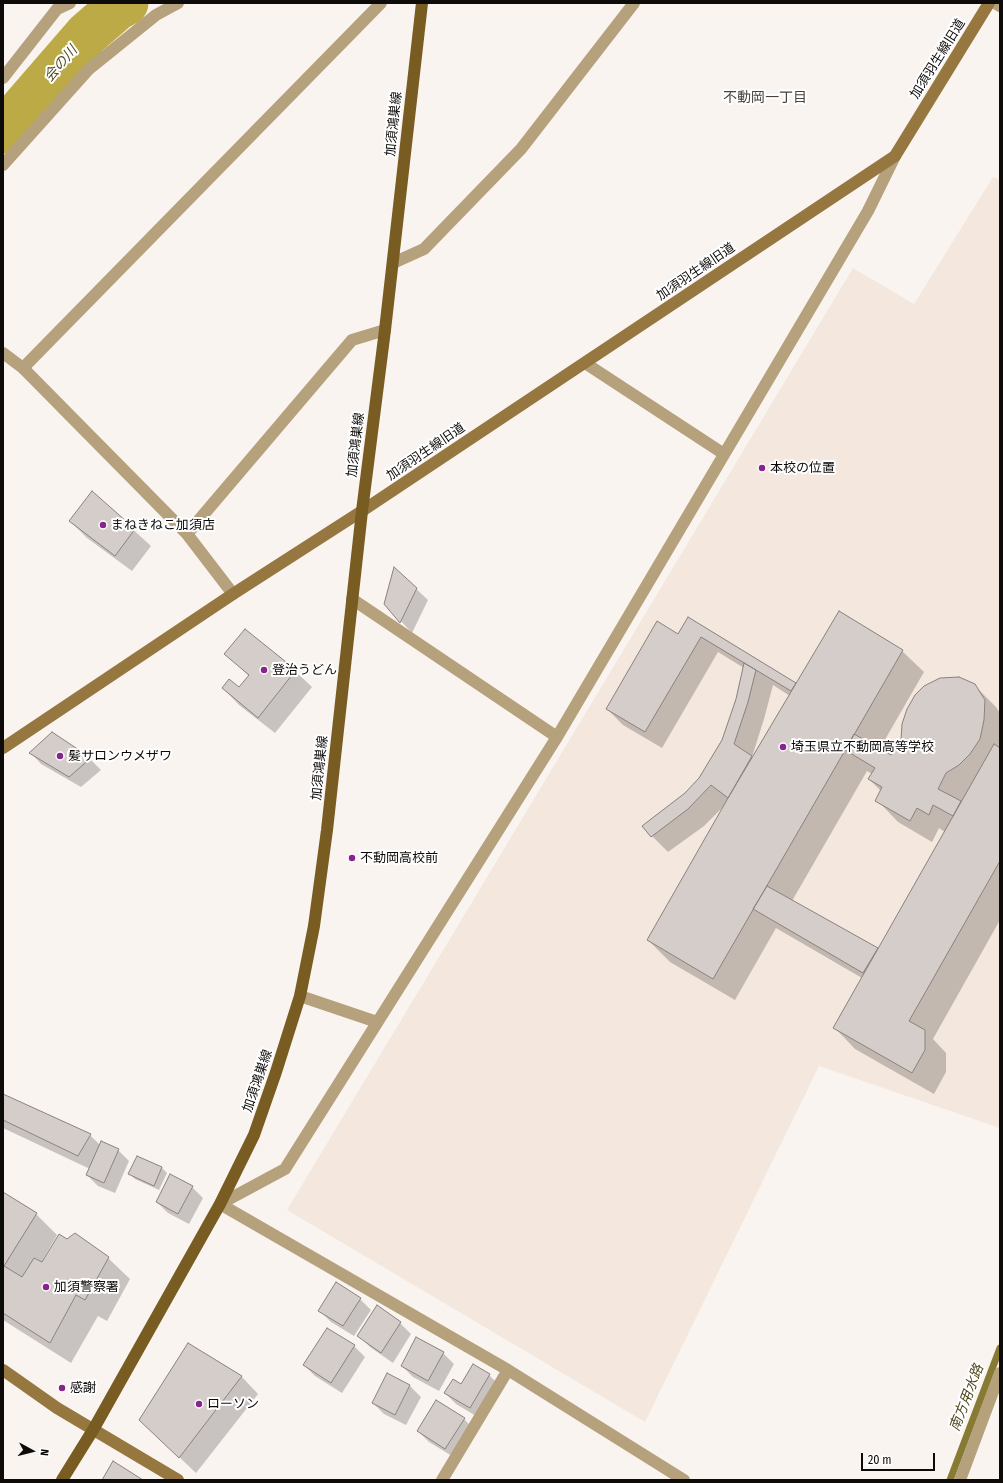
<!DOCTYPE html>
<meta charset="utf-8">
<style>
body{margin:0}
#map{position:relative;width:1003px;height:1483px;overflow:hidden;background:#faf4f0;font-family:"Fira Sans Condensed",sans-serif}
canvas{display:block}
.frame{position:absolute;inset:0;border:4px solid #0d0b0a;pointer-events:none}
.north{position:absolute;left:12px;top:1431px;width:40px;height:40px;-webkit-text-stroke:3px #fff;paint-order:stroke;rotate:97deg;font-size:11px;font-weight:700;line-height:16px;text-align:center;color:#0d0b0a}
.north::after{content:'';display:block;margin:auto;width:14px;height:18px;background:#0d0b0a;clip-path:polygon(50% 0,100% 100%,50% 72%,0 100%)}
.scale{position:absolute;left:861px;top:1453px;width:74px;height:18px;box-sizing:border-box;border:2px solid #0d0b0a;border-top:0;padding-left:5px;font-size:12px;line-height:14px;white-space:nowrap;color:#0d0b0a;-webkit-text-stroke:3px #fff;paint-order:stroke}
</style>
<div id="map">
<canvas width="1003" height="1483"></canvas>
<div class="frame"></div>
<div class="north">N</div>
<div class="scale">20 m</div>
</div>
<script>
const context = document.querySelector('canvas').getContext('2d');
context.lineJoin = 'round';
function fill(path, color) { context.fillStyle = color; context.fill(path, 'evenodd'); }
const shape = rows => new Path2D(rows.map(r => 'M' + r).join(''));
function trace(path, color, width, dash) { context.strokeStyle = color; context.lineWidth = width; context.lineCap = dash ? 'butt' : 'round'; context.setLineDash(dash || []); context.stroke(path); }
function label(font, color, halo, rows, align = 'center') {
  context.font = font + ' "Fira Sans Condensed","Noto Sans JP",sans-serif'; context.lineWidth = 4; context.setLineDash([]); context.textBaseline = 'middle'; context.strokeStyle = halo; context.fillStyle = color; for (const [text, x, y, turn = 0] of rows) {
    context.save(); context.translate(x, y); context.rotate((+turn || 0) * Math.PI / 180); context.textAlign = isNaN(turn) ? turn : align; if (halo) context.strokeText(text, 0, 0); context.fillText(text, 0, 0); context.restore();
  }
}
fill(shape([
 [993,177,1000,180,1000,1128,819,1066,645,1422,287,1210,853,268,914,304]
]), '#f4e7dd');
fill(shape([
 [92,492,151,546,132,571,87,538,70,521],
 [395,569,428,600,412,633,385,604],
 [689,619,796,685,902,651,924,672,879,750,892,756,974,685,996,707,1000,713,1000,920,933,1039,946,1053,946,1072,934,1094,855,1049,834,1027,862,978,776,928,735,1000,670,962,648,940,725,805,704,826,668,852,652,836,699,778,723,740,737,699,744,668,718,652,662,748,623,725,607,709,679,635],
 [773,685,790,696,751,760,764,719],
 [867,771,872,774,869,779,881,791,877,800,898,822,932,842,939,828,945,832,878,950,792,901],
 [226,654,295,671,312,687,275,733,239,705,223,688,239,689,249,676],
 [52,733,90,759,101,770,81,787,41,764,31,753],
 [3,1095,90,1135,100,1145,118,1150,129,1161,115,1193,98,1186,87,1175,90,1169,3,1128],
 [137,1157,162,1168,167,1173,159,1190,135,1179,130,1174],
 [192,1187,203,1198,189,1224,168,1213,157,1202],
 [3,1193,36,1214,57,1235,41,1263,42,1264,67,1240,108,1258,130,1279,107,1321,98,1316,71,1363,3,1320],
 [360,1299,371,1310,354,1336,331,1322,320,1311],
 [400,1323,411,1334,393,1363,370,1347,359,1336],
 [188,1345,242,1377,258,1394,196,1473,157,1436],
 [354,1346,365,1357,342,1393,315,1376,304,1365],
 [443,1353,454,1364,439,1391,413,1377,402,1366],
 [474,1365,489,1375,500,1386,481,1419,456,1404,445,1393,462,1386],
 [388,1374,410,1386,421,1397,406,1425,384,1414,373,1403],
 [464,1419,475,1430,457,1459,429,1442,418,1431]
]), '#0003');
trace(shape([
 [950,1480,1000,1348]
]), '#877a33', 7);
trace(shape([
 [3,131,87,34,117,8,126,3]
]), '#bbaa45', 45);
const building = shape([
 [92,491,135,529,115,556,69,521,92,491],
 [394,567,417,588,400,623,384,604,394,567],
 [839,611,903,650,713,979,647,940,728,798,839,611],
 [688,617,796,683,791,691,701,637,645,732,606,709,657,621,678,634,688,617],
 [245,629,296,670,258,718,222,688,229,679,239,687,249,675,224,654,245,629],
 [744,663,756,670,748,702,734,744,752,756,728,798,711,785,688,809,651,837,642,826,685,793,699,778,722,740,736,699,744,663],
 [959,677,975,684,985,700,984,720,980,739,970,754,959,765,946,773,938,789,961,801,953,816,933,805,929,815,917,808,910,821,875,801,882,787,868,779,875,768,845,750,854,734,891,755,901,740,902,724,907,709,915,695,924,686,940,678,959,677],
 [52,732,91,758,69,777,29,753,52,732],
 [994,744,1000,748,1000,861,909,1021,925,1030,925,1050,912,1073,833,1028,994,744],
 [767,886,878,948,863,973,753,909,767,886],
 [3,1094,91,1134,78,1156,3,1120,3,1094],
 [101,1141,119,1149,104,1183,86,1175,101,1141],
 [137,1156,162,1167,154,1186,128,1174,137,1156],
 [170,1174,193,1186,178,1214,156,1202,170,1174],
 [3,1192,37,1213,4,1266,22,1277,34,1258,42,1262,59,1234,67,1239,75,1233,109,1257,85,1300,76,1295,50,1343,3,1313,3,1192],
 [336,1282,361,1298,343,1326,318,1311,336,1282],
 [377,1305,401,1322,381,1353,357,1336,377,1305],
 [327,1328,355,1345,331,1383,303,1365,327,1328],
 [416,1337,444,1352,428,1381,401,1366,416,1337],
 [188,1343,242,1376,179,1458,139,1420,188,1343],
 [473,1364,490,1374,470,1408,444,1393,453,1379,461,1384,473,1364],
 [387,1373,410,1385,395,1415,372,1403,387,1373],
 [436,1400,465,1418,445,1449,417,1431,436,1400],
 [113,1461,143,1480,102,1480,113,1461]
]);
fill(building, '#d4cdca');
trace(building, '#89827f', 1);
trace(shape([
 [23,368,381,3],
 [960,1480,1000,1373]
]), '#b6a17d', 12);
trace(shape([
 [995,3,1000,6],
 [3,78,57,9,70,3],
 [3,165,89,69,156,15,178,3],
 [393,263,424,249,521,149,634,3],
 [3,353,23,368,187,534,233,594],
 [585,363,724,454],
 [187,534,352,340,385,330],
 [352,599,557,737],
 [300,996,377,1022],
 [220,1204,285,1169,557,737,868,211,895,156],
 [220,1204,508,1370,684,1480],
 [442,1480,508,1370]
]), '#b6a17d', 12);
trace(shape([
 [3,748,233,594,362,511,895,156,989,3],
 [3,1370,57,1408,178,1480]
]), '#96773f', 12);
trace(shape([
 [62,1480,93,1430,220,1204,254,1135,276,1072,300,996,314,926,327,830,362,511,385,330,422,3]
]), '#795c22', 12);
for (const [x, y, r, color] of [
 [762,468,4,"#86258e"],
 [103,525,4,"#86258e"],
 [264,670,4,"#86258e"],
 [783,747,4,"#86258e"],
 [60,756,4,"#86258e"],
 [352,858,4,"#86258e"],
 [46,1287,4,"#86258e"],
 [62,1388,4,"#86258e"],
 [199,1404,4,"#86258e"]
]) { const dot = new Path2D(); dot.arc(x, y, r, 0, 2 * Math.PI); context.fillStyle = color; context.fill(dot); trace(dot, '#fff', 1.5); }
label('13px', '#0d0b0a', '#fff', [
 ["加須羽生線旧道",938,59,-58],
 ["加須鴻巣線",394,124,-84],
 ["加須羽生線旧道",696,272,-34],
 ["加須鴻巣線",356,445,-83],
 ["加須羽生線旧道",426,452,-34],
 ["加須鴻巣線",320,768,-84],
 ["加須鴻巣線",258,1081,-71]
]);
label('13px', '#0d0b0a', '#fff', [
 ["本校の位置",770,468],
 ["まねきねこ加須店",111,525],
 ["登治うどん",272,670],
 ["埼玉県立不動岡高等学校",791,747],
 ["髪サロンウメザワ",68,756],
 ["不動岡高校前",360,858],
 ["加須警察署",54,1287],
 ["感謝",70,1388],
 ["ローソン",207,1404]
], 'left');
label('italic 14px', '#514a20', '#fff', [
 ["会の川",61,64,-49],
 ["南方用水路",967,1398,-69]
]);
label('14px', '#48433f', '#fff', [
 ["不動岡一丁目",765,98]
]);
</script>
